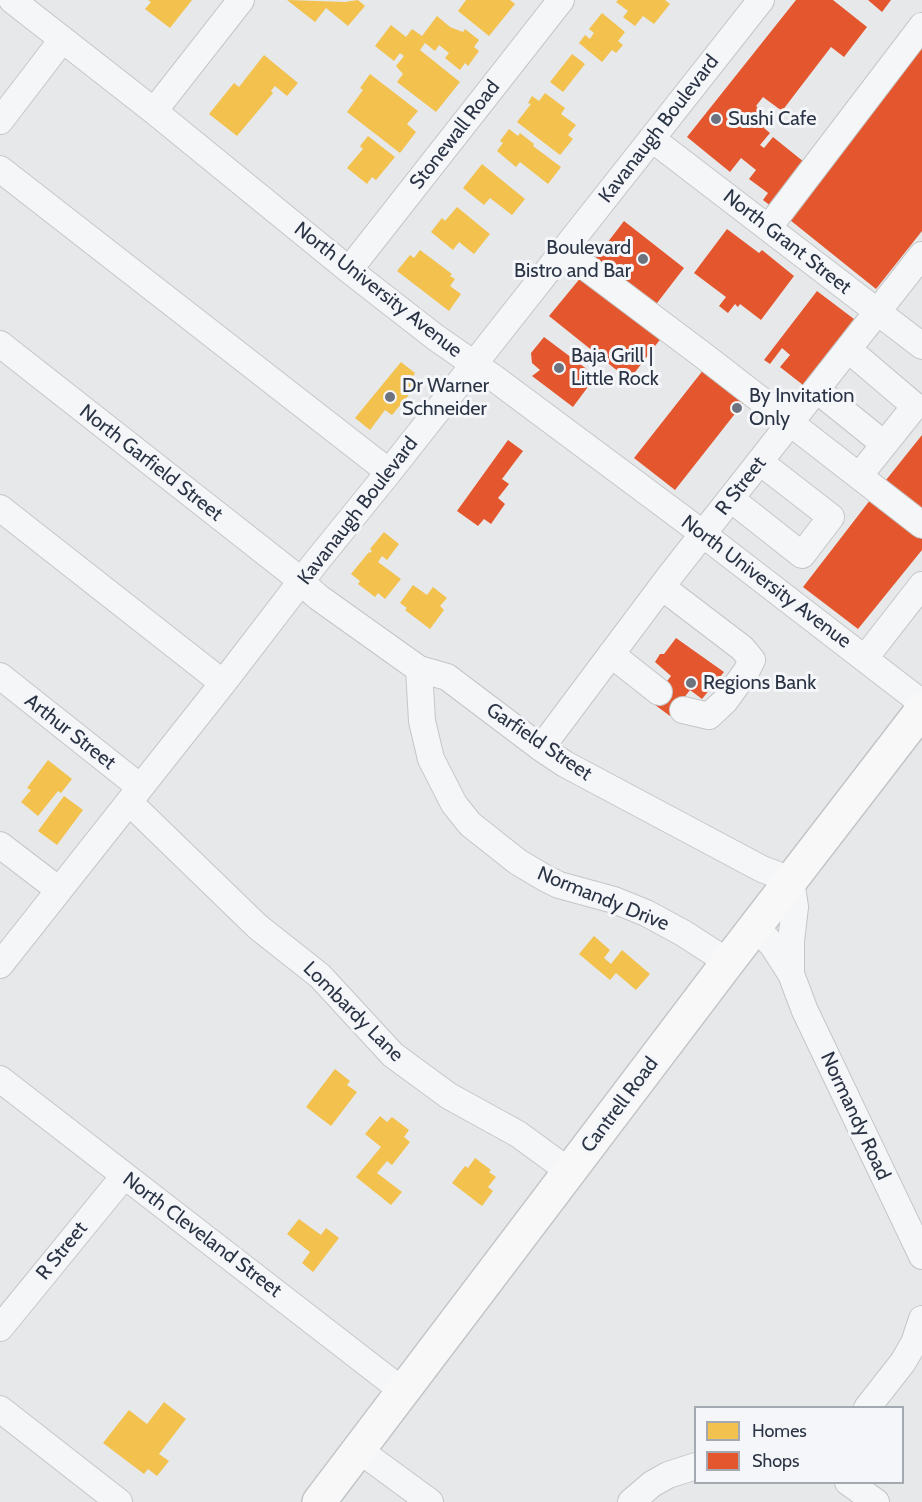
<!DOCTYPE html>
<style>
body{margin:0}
#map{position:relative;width:922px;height:1502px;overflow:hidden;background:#e6e8ea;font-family:Cabin,sans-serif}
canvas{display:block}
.legend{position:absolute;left:694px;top:1406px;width:210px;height:78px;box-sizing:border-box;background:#f4f6f9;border:2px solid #a4a8b1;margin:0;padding:8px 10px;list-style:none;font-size:18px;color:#2b3445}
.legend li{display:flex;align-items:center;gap:12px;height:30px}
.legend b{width:30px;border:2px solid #a4a8b1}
</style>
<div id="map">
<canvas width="922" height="1502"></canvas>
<ul class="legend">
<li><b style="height:16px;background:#f2c14e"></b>Homes</li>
<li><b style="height:16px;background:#e4572e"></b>Shops</li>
</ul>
</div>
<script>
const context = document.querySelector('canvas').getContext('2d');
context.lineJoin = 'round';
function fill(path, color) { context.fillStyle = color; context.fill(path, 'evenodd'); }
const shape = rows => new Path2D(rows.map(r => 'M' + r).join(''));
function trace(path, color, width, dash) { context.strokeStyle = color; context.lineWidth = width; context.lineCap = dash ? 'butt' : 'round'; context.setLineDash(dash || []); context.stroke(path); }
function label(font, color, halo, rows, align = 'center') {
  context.font = font + ' Cabin,sans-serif'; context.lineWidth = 6; context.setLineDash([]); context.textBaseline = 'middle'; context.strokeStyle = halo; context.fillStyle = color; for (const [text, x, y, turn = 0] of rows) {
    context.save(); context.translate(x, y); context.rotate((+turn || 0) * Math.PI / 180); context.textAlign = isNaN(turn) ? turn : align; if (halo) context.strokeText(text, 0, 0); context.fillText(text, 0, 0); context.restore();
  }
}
fill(shape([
 [148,0,192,0,170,28,145,9,151,2],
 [287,0,345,2,358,0,365,6,348,26,326,8,315,22],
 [466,0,510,0,515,4,489,36,458,11],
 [618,0,665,0,670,4,654,24,643,16,635,26,623,17,628,11,616,2],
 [602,13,625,32,618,41,623,45,616,53,612,50,602,62,579,43,585,35,590,39,594,33,589,29],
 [437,16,450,27,463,32,465,29,479,40,474,47,479,51,468,66,465,63,460,70,445,58,449,53,439,45,435,51,425,43,420,50,460,82,436,112,397,82,403,74,396,66,404,56,400,53,394,61,375,46,391,25,406,37,412,29,422,36],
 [572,54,585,64,563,92,550,82],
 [264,55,298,83,287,96,275,86,271,91,273,93,237,136,209,114,234,83,239,87],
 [370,74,418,111,407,124,416,132,400,153,347,112,363,90,360,88],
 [545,93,565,108,561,114,576,125,568,135,573,139,560,155,517,122,531,104,528,103,532,96,539,101],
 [509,129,518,136,520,133,534,144,533,146,561,167,548,184,520,162,516,167,497,151,503,143,500,141],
 [368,136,395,157,376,180,372,177,367,184,347,168,363,149,360,146],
 [482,164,525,199,512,215,490,198,484,205,463,188],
 [457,207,490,234,474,254,459,242,453,250,431,232,442,218,445,221],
 [420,250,452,274,450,276,455,279,450,286,461,294,449,311,397,271,410,255,414,258],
 [401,362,415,373,412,378,419,383,392,415,385,410,370,430,355,418],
 [384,532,399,544,387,560,382,556,378,562,401,579,385,599,378,593,375,597,358,584,360,581,351,574,369,552,370,553,372,551,370,549],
 [413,585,427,595,433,587,447,598,440,606,444,610,430,629,405,610,407,608,400,603],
 [48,760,72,779,61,793,58,791,38,816,21,802,31,790,27,788],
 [64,796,83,810,57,845,38,831],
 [594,936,610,950,604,958,611,964,622,950,650,974,636,990,616,973,610,980,579,954],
 [335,1069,350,1081,347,1085,357,1092,331,1126,306,1107],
 [380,1116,387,1122,392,1117,409,1130,404,1137,410,1142,392,1165,387,1161,377,1173,402,1192,391,1205,356,1177,381,1147,365,1134],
 [475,1158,491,1170,489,1172,496,1177,488,1187,493,1191,482,1206,452,1183,465,1166,468,1168],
 [299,1219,321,1235,326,1228,339,1238,313,1272,302,1263,310,1252,287,1234],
 [164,1402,186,1419,159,1454,169,1461,157,1476,148,1469,144,1474,103,1443,129,1410,147,1424]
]), '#f2c14e');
fill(shape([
 [796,0,833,0,867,27,844,57,831,47,782,111,763,97,756,106,772,118,764,128,770,133,760,145,764,148,773,137,809,166,776,210,763,200,768,193,749,179,756,170,741,158,730,172,687,137],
 [868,0,891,0,882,12],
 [922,40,922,231,876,289,785,216],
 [624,221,684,268,654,307,594,260],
 [727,229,759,253,762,250,794,276,761,320,740,304,738,307,735,304,728,313,719,306,726,297,694,273],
 [582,276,662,337,629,380,549,316],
 [817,291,854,319,803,385,780,367,790,355,782,348,770,364,764,360],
 [544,337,596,376,573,407,532,376,540,370,532,363,531,353],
 [704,369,745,401,675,490,634,458],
 [922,435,922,517,882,485],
 [508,440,523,451,502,479,509,484,498,498,505,504,491,524,484,519,478,526,457,511],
 [874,495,922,531,922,550,858,629,803,587],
 [676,638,724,672,702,699,690,690,670,716,651,702,671,676,655,662,660,654,664,654]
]), '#e4572e');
const minor = shape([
 [12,0,154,111,349,270,435,337,494,378,686,521,922,703],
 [154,111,241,0],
 [0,121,62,40],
 [652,139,922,346],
 [0,169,389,472],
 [769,227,922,26],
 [563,250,708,359,922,525],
 [349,270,561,0],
 [0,344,289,571,318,597,419,669,447,677,541,748,565,764,762,869,791,880,795,907,791,941,791,974],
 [849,350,915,406,859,476],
 [817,390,884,444],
 [731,499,802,555,831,517,760,462],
 [0,508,223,683],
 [662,587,742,648,752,660,746,672,725,701,709,716,683,710],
 [611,654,659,692],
 [865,658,922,585],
 [419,669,422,721,431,759,454,804,470,824,518,862,545,878,559,885,614,900,646,913,683,933,728,962],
 [0,676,140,787],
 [541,748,669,577,922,255],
 [129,802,258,927,320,976,393,1055,449,1096,518,1134,570,1172],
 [0,845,59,890],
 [756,926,773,946,791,974,805,1011,922,1256],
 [0,965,223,683,316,562,389,472,761,0],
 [0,1079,404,1392],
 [0,1328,124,1176],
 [867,1408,903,1362,914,1343,922,1319],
 [0,1409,119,1502],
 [359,1450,430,1502],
 [848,1482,876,1502],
 [631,1502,652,1484,668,1475,696,1466]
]);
const major = shape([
 [319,1502,728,962,922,710]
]);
trace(minor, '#c4c6c8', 28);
trace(major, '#c2c5c8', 36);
trace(minor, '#f5f6f7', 26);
trace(major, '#f8f8f8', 33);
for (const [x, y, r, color] of [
 [716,119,6,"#6c737f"],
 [643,259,6,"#6c737f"],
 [559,368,6,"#6c737f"],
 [390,397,6,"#6c737f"],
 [737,408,6,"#6c737f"],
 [691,683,6,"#6c737f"]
]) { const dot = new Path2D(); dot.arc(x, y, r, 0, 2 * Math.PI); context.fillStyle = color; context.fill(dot); trace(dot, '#f4f6f9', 2); }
label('20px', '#2b3445', '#f4f6f9', [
 ["Sushi Cafe",728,119],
 ["Boulevard",631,248,"right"],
 ["Bistro and Bar",631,271,"right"],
 ["Baja Grill |",571,356],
 ["Little Rock",571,379],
 ["Dr Warner",402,386],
 ["Schneider",402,409],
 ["By Invitation",749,396],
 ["Only",749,419],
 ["Regions Bank",703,683]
], 'left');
label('20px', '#2b3445', '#f4f6f9', [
 ["Kavanaugh Boulevard",659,129,-52],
 ["Stonewall Road",455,135,-52],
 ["North Grant Street",787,242,38],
 ["North University Avenue",378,290,38],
 ["North Garfield Street",151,463,38],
 ["R Street",741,486,-52],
 ["Kavanaugh Boulevard",358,511,-52],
 ["North University Avenue",766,582,37],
 ["Arthur Street",70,732,38],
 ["Garfield Street",539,742,34],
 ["Normandy Drive",603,899,22],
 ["Lombardy Lane",353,1012,45],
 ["Cantrell Road",620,1105,-53],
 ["Normandy Road",855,1116,65],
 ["North Cleveland Street",202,1235,37],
 ["R Street",62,1251,-51]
]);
</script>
